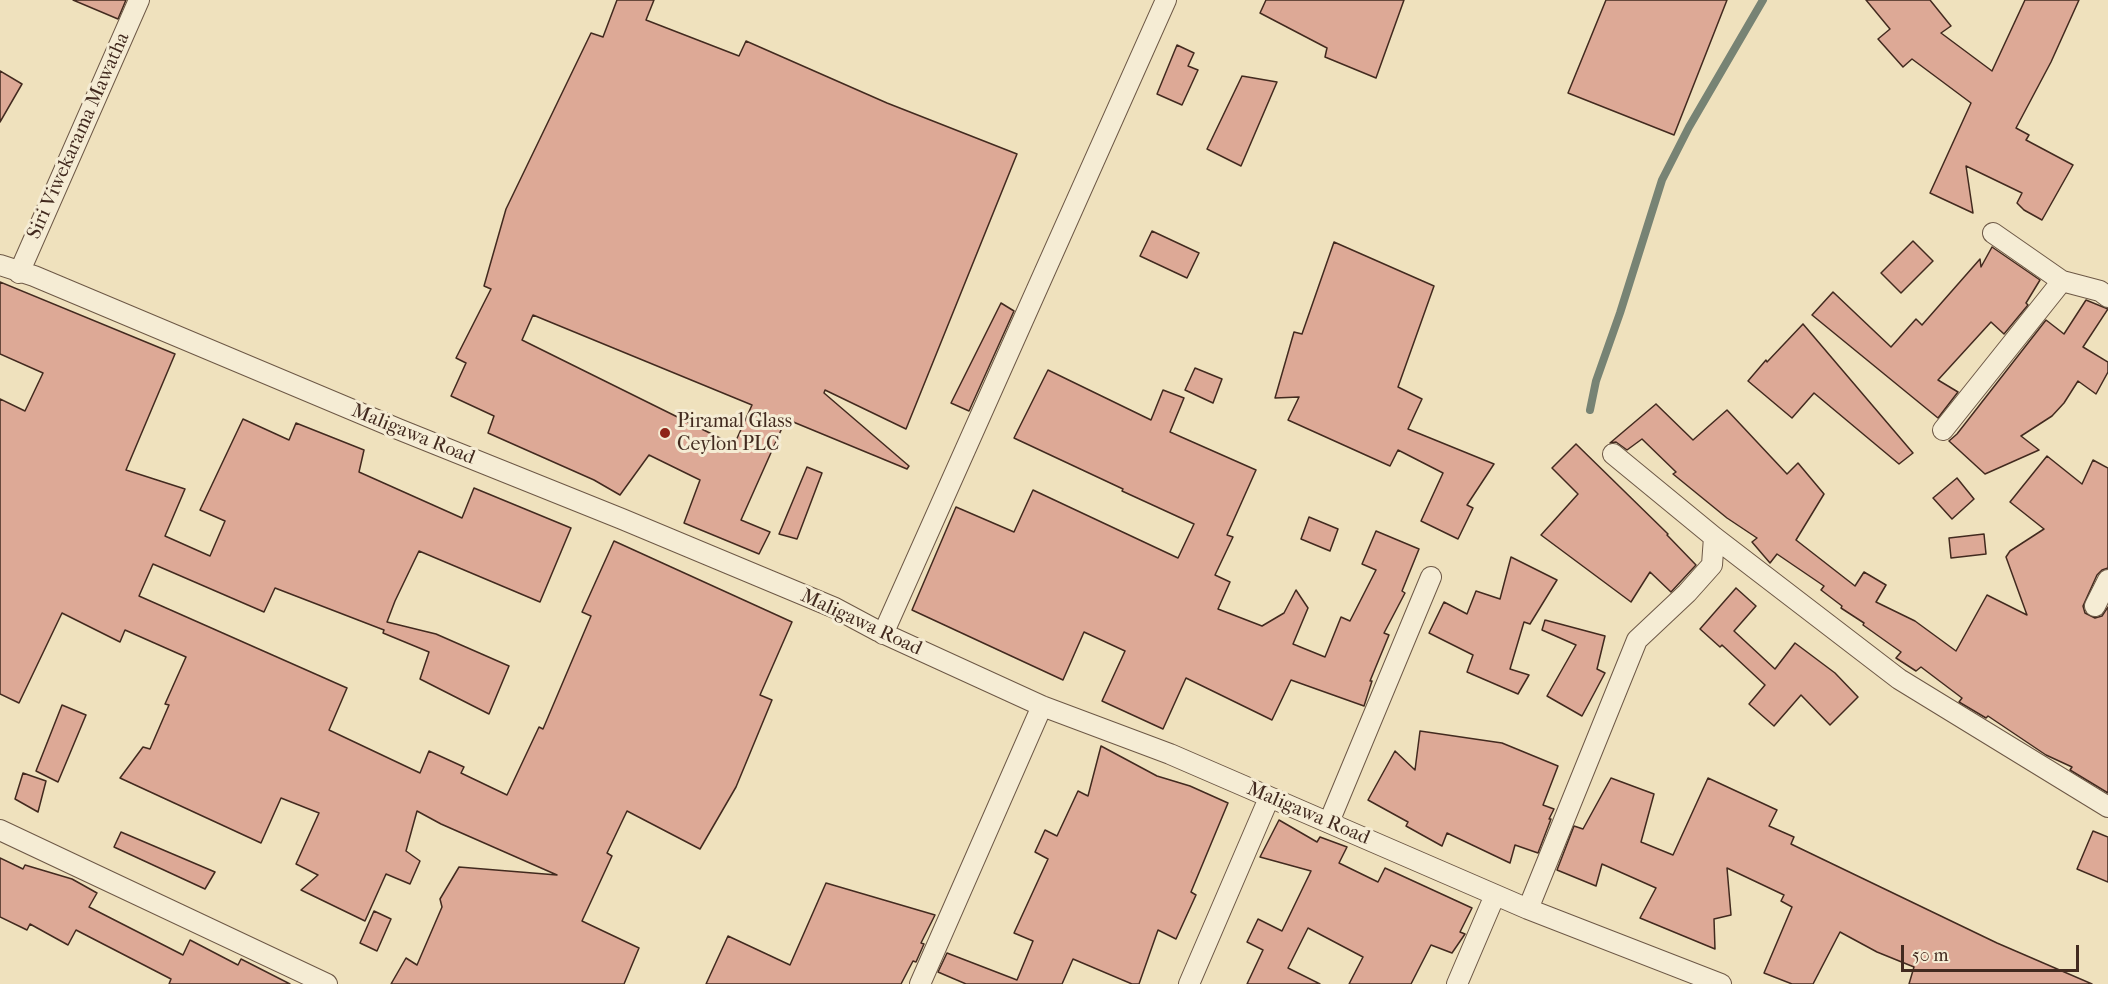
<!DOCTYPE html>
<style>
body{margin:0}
#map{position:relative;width:2108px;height:984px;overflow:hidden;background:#efe1bd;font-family:"IM FELL French Canon",serif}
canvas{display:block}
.scale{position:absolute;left:1901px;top:945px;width:178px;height:27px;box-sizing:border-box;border:3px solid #422a1f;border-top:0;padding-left:8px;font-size:18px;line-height:21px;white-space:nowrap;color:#422a1f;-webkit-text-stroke:4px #f5ecd4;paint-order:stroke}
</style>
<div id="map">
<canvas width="2108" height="984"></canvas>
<div class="scale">50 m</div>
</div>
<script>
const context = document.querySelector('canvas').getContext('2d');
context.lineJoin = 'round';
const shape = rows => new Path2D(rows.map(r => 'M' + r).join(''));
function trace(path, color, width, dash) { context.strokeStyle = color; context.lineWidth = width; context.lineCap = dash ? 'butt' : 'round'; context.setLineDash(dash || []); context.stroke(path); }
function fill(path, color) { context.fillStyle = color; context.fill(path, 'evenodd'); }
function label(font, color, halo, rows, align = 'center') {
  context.font = font + ' "IM FELL French Canon",serif'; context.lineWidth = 6; context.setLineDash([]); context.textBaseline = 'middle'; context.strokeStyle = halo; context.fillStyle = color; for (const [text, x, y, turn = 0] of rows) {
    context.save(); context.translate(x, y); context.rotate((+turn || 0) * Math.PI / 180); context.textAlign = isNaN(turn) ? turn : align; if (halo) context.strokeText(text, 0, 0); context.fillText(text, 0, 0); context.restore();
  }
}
trace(shape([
 [1590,410,1596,381,1620,313,1662,180,1689,127,1763,0]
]), '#778374', 8);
const building = shape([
 [73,0,126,0,118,19,73,0],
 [617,0,654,0,646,20,739,56,746,41,887,103,1017,154,906,429,825,390,824,393,909,466,907,469,786,419,741,520,770,532,759,554,684,523,700,480,649,455,620,495,594,480,488,433,494,416,451,396,466,363,456,358,491,289,484,286,506,209,591,33,603,37,617,0],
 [533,315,752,405,734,445,522,340,533,315],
 [1266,0,1404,0,1376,78,1325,57,1327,48,1260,13,1266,0],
 [1606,0,1727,0,1674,135,1568,93,1606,0],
 [1866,0,1930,0,1951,26,1941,33,1992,71,2025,0,2079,0,2051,62,2016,128,2029,135,2026,140,2073,165,2042,220,2024,210,2017,203,2022,193,1966,166,1973,213,1930,193,1971,103,1912,59,1903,67,1878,39,1890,29,1866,0],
 [1177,45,1194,53,1188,66,1198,70,1182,105,1157,94,1177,45],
 [0,71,22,84,0,122,0,71],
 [1242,76,1277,82,1241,166,1207,149,1242,76],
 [1152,231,1199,253,1187,278,1140,256,1152,231],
 [1913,241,1933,261,1901,293,1881,273,1913,241],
 [1334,242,1434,286,1398,387,1422,399,1408,429,1494,464,1467,505,1473,508,1458,539,1421,521,1443,473,1398,450,1390,466,1288,420,1299,397,1275,398,1294,332,1302,334,1334,242],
 [1992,247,2040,280,2026,303,2028,305,2004,334,1991,322,1938,380,1958,392,1938,418,1812,315,1833,292,1891,347,1916,319,1922,325,1980,259,1981,267,1992,247],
 [0,282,175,354,126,470,185,489,165,536,210,556,225,521,200,510,243,419,289,440,296,423,364,450,359,472,462,518,474,488,571,528,540,602,419,551,395,601,387,622,436,634,509,666,489,714,420,679,429,652,383,633,384,630,275,588,264,612,153,564,139,596,347,688,329,730,420,773,429,751,464,767,461,773,507,795,539,727,543,729,591,616,582,612,614,541,792,622,760,695,772,700,736,787,700,849,627,811,607,853,612,856,582,921,639,948,624,984,391,984,406,958,417,965,442,907,440,899,459,867,557,875,441,824,417,811,406,851,420,861,410,884,386,874,365,921,301,890,318,875,296,864,319,813,281,798,261,843,120,778,143,747,150,749,169,705,165,704,186,657,125,630,120,642,62,613,19,703,0,694,0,399,25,411,43,373,0,354,0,282],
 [2086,300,2108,309,2083,347,2108,362,2108,372,2096,394,2078,381,2064,403,2052,416,2021,436,2039,450,1985,474,1949,441,1957,434,2046,320,2064,334,2086,300],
 [1001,303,1014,311,969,411,951,403,1001,303],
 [1803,324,1913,453,1899,464,1814,393,1792,418,1748,381,1766,360,1767,362,1803,324],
 [1195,368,1222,379,1213,403,1185,390,1195,368],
 [1048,370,1151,420,1163,390,1184,398,1170,432,1256,470,1227,535,1233,537,1215,575,1230,582,1218,609,1262,626,1284,613,1296,590,1308,608,1293,644,1325,657,1341,617,1350,621,1376,570,1362,564,1376,531,1419,549,1402,591,1405,593,1384,633,1389,635,1370,681,1372,681,1364,706,1291,680,1272,720,1186,678,1163,729,1102,701,1125,651,1084,632,1063,680,912,610,956,507,1014,532,1033,490,1178,558,1194,524,1122,491,1123,489,1014,438,1048,370],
 [1656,404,1693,440,1727,410,1787,474,1798,463,1824,494,1796,540,1855,586,1864,572,1886,585,1876,602,1915,621,1956,651,1987,595,2027,615,2006,557,2010,551,2044,529,2010,502,2047,456,2082,484,2093,460,2108,468,2108,568,2102,570,2097,575,2083,606,2085,613,2095,618,2102,616,2108,607,2108,793,2070,770,2072,767,2046,755,1988,716,1986,718,1959,702,1962,698,1921,667,1916,671,1896,658,1901,652,1863,625,1864,623,1841,608,1842,606,1821,590,1824,586,1777,554,1770,563,1752,542,1757,538,1727,518,1673,474,1676,472,1642,439,1627,450,1616,442,1610,443,1656,404],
 [1576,444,1668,534,1667,535,1696,565,1671,592,1650,572,1631,602,1541,535,1578,494,1552,468,1576,444],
 [807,467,822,473,797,539,779,534,807,467],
 [1957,478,1974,499,1952,519,1933,498,1957,478],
 [1309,517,1338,529,1330,551,1301,539,1309,517],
 [1984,534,1986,554,1951,558,1949,538,1984,534],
 [1511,557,1557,580,1530,624,1524,622,1510,669,1529,675,1518,694,1467,672,1473,655,1429,633,1444,602,1467,614,1476,591,1500,599,1511,557],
 [1736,588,1756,606,1734,631,1775,669,1795,643,1835,673,1858,697,1830,725,1801,695,1774,726,1749,704,1765,685,1722,645,1720,647,1700,629,1736,588],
 [1545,620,1605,636,1597,669,1605,673,1582,716,1547,696,1576,645,1542,630,1545,620],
 [62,705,86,715,58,782,36,771,62,705],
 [1420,731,1502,743,1558,766,1543,805,1554,809,1549,819,1551,819,1538,853,1515,845,1510,863,1447,833,1442,846,1406,826,1408,822,1368,800,1395,751,1415,770,1420,731],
 [1101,746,1157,776,1190,786,1228,803,1191,892,1196,895,1176,939,1158,930,1139,984,1132,984,1073,959,1062,984,966,984,938,972,947,953,1017,980,1033,941,1014,933,1048,859,1035,852,1045,830,1057,836,1078,791,1088,796,1101,746],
 [23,773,46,781,38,812,15,799,23,773],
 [1611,778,1654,794,1641,842,1673,855,1708,778,1777,810,1769,826,1794,837,1791,844,1997,943,2092,984,1909,984,1914,967,1877,952,1840,932,1813,984,1792,984,1764,973,1792,907,1781,901,1784,895,1727,868,1731,915,1714,919,1715,949,1640,918,1656,888,1602,864,1596,886,1557,870,1574,826,1583,829,1611,778],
 [1279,820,1317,842,1320,837,1347,847,1339,863,1378,882,1385,868,1472,908,1460,932,1465,934,1452,953,1431,945,1411,984,1349,984,1363,957,1308,928,1288,968,1320,984,1247,984,1263,950,1247,942,1258,919,1282,931,1311,871,1260,857,1279,820],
 [2093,831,2108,837,2108,882,2077,869,2093,831],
 [121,832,215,872,205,889,114,847,121,832],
 [0,858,23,869,25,865,72,879,97,893,89,907,183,955,190,940,238,965,241,959,290,984,169,984,171,979,76,930,68,945,30,924,27,930,0,917,0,858],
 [826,883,935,915,921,943,924,944,916,962,913,961,901,984,706,984,728,936,790,965,826,883],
 [374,911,391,919,377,951,360,943,374,911]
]);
fill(building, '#dda996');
trace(building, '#422a1f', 1.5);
const street = shape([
 [1993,233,2062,281,2100,291,2108,297],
 [0,265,34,276,398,429,622,519,835,608,878,631,1042,706,1170,754,1528,909,1721,984],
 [19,273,139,0],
 [1943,430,2062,281],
 [1613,454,1714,537,1899,679,2108,807],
 [2095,606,2108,580],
 [883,634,1166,0],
 [1329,822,1431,577],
 [0,830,327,984],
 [1528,909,1637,640,1687,593,1712,565,1714,537],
 [920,984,1042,706],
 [1189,984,1269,798],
 [1457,984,1495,895]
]);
trace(street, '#6d5846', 22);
trace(street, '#f5ecd4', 20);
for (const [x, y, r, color] of [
 [665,433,6,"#8f2418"]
]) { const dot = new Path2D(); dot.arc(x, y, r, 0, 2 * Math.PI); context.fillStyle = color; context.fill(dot); trace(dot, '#f5ecd4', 2); }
label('20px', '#422a1f', '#f5ecd4', [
 ["Siri Viwekarama Mawatha",79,136,-66],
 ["Maligawa Road",413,435,22],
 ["Maligawa Road",861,623,25],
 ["Maligawa Road",1308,814,23]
]);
label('20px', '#422a1f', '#f5ecd4', [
 ["Piramal Glass",677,422],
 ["Ceylon PLC",677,445]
], 'left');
</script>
